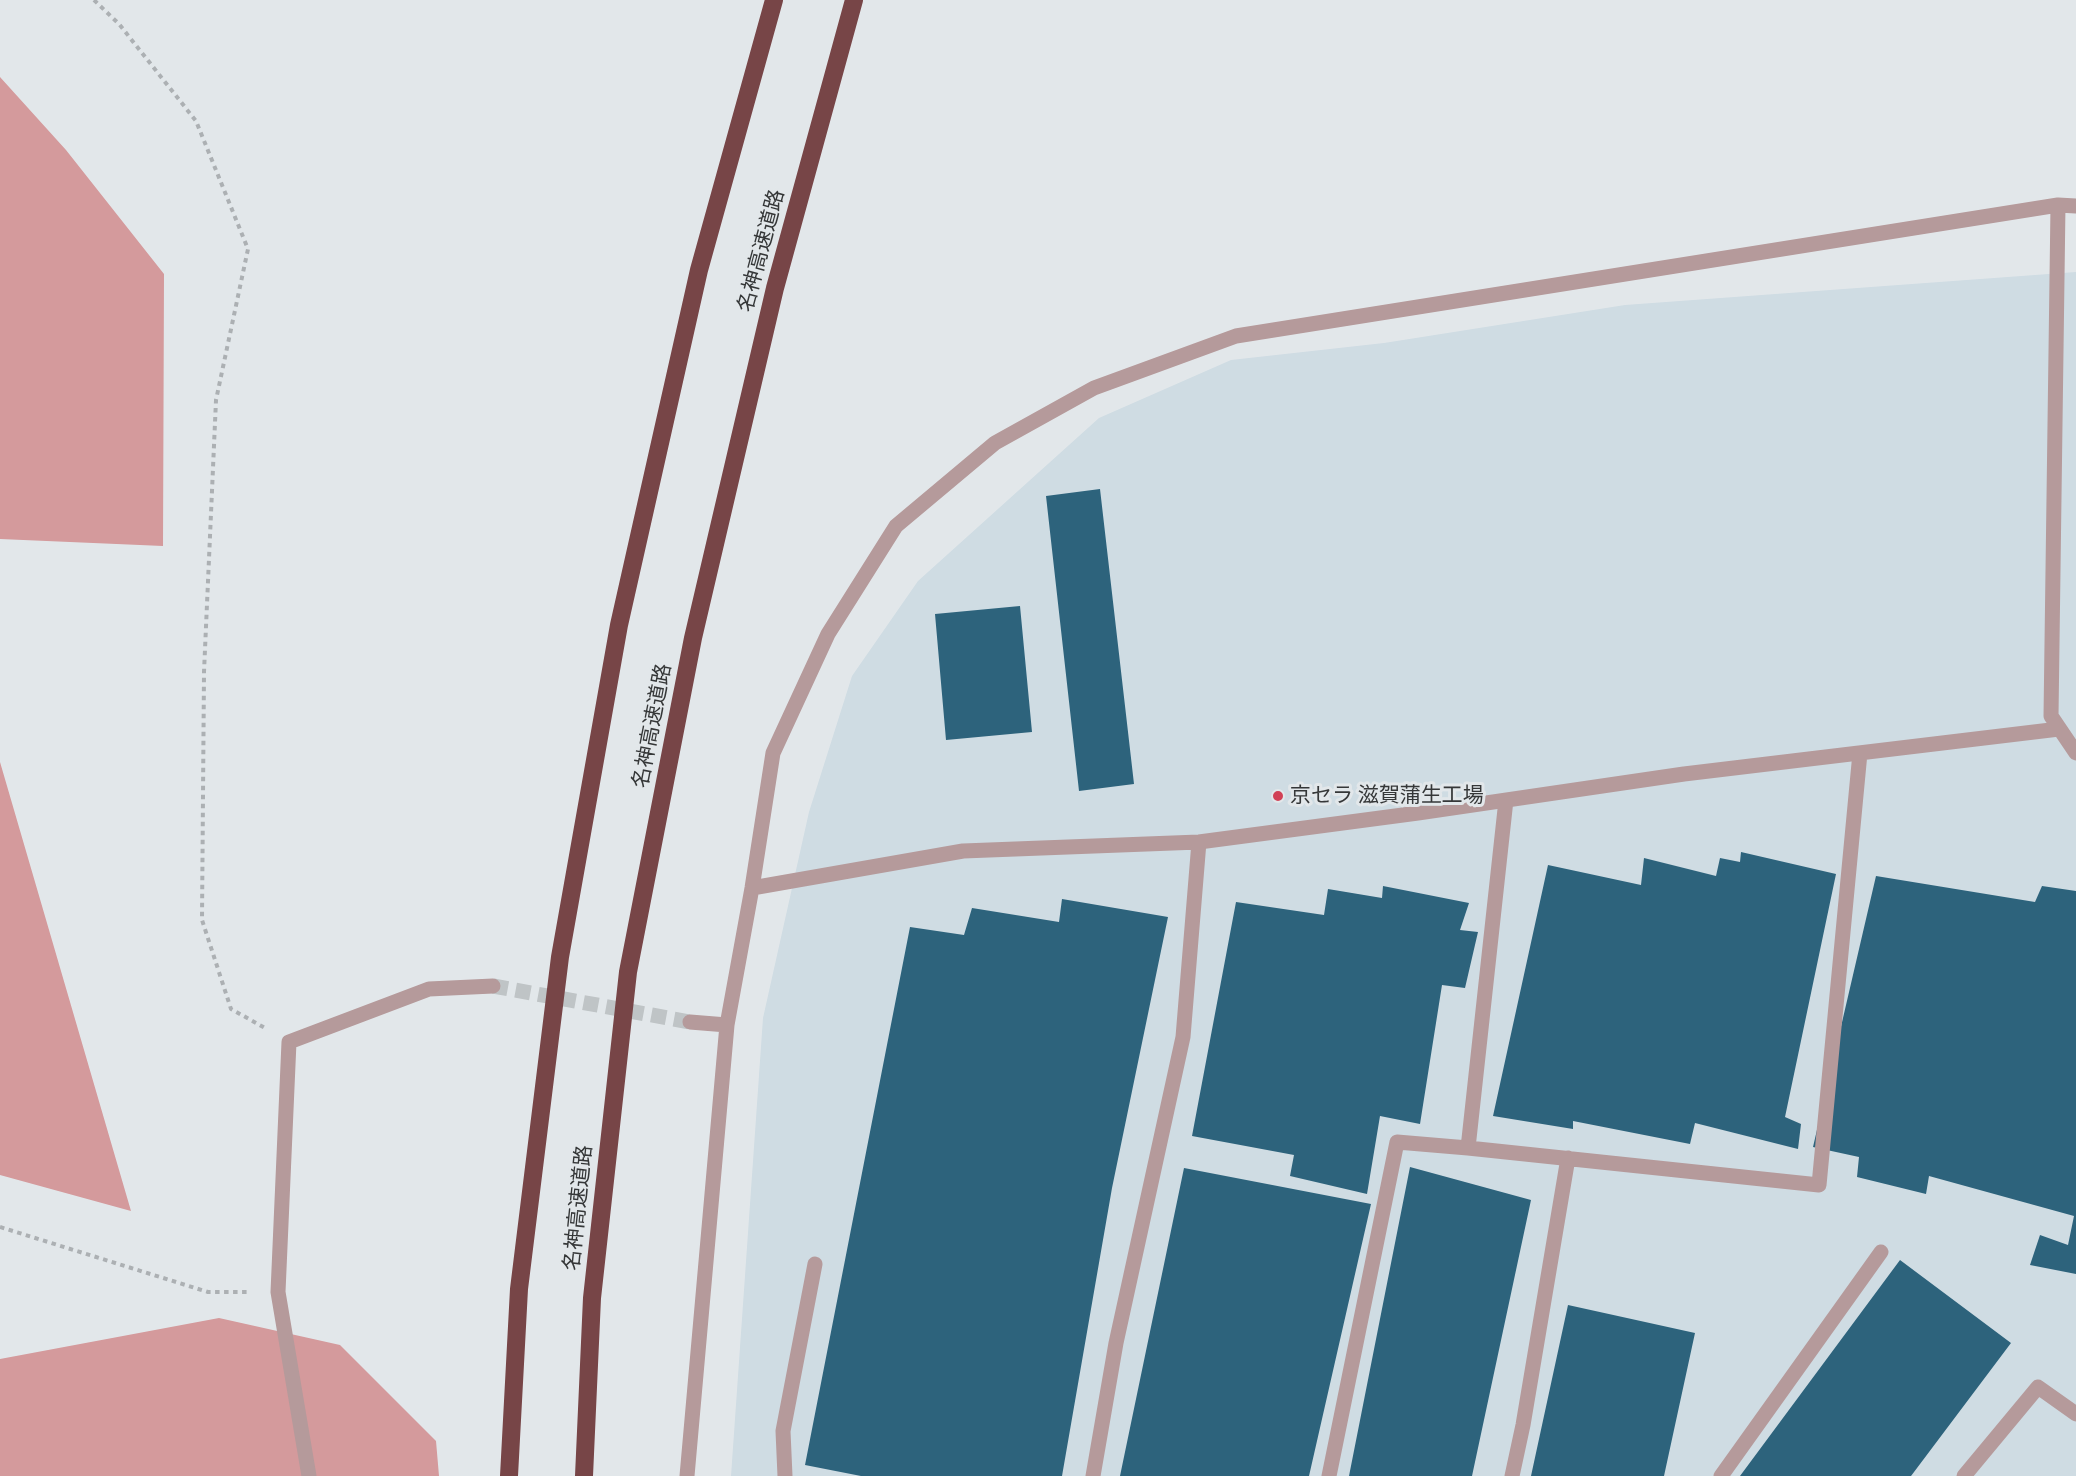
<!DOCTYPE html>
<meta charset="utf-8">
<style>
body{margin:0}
canvas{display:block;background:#e2e7ea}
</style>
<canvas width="2076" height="1476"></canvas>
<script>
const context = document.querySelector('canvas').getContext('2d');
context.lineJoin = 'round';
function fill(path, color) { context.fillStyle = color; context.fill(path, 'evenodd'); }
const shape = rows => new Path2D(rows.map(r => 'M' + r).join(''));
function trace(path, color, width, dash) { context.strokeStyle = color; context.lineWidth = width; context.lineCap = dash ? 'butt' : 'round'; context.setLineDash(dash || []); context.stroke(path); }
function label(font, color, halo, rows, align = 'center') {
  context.font = font + ' "Archivo Narrow","Noto Sans JP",sans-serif'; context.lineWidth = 6; context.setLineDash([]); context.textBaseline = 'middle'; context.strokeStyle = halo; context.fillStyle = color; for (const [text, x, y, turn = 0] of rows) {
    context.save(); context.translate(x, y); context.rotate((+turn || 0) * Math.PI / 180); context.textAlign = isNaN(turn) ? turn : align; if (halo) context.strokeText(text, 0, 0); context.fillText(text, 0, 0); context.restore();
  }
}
fill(shape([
 [2076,272,2076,1476,731,1476,763,1018,809,812,852,676,918,581,1099,418,1231,360,1384,343,1625,305]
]), '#cfdce3');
fill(shape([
 [0,77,66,150,164,274,163,546,0,539],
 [0,762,131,1211,0,1175],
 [219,1318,340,1345,436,1441,439,1476,0,1476,0,1359]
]), '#d49a9c');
fill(shape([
 [1100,489,1134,784,1079,791,1046,496],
 [1020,606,1032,732,946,740,935,614],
 [1741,852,1836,874,1785,1117,1801,1124,1798,1149,1695,1123,1690,1144,1573,1121,1573,1129,1493,1116,1548,865,1641,885,1644,858,1716,876,1720,858,1740,862],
 [1876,876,2035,902,2042,886,2076,891,2076,1274,2030,1265,2040,1235,2068,1245,2074,1216,1929,1176,1926,1194,1857,1177,1859,1157,1813,1147],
 [1383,886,1469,903,1460,930,1478,932,1465,988,1442,985,1420,1124,1380,1116,1367,1194,1290,1176,1294,1155,1192,1136,1236,902,1324,915,1328,889,1382,898],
 [1062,899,1168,917,1112,1188,1062,1476,861,1476,805,1465,910,927,964,935,972,908,1059,922],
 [1410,1167,1531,1200,1472,1476,1349,1476],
 [1184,1168,1371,1204,1309,1476,1120,1476],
 [1900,1260,2011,1343,1911,1476,1740,1476],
 [1568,1305,1695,1333,1664,1476,1531,1476]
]), '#2d637c');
trace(shape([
 [493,986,690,1022]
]), '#bfc4c6', 15, [15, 8]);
trace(shape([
 [94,0,119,24,196,121,248,249,216,400,204,672,202,920,231,1009,265,1028],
 [0,1227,208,1292,250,1292]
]), '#acb0b3', 4, [4.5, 4.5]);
trace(shape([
 [2058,205,2051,716,2076,753],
 [1506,800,1468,1148,1819,1185,1860,753],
 [752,888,963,851,1199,842,1418,813,1684,774,2059,729],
 [690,1022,727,1025],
 [309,1476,278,1292,289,1042,429,989,493,986],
 [687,1476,727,1025,752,888,773,753,828,634,896,526,995,443,1094,388,1236,336,2058,205,2076,206],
 [785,1476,783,1431,815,1264],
 [1093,1476,1116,1343,1183,1037,1199,842],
 [1329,1476,1397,1142,1468,1148],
 [1512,1476,1523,1425,1568,1158],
 [1721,1476,1881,1252],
 [1964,1476,2038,1387,2076,1414]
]), '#b59a9b', 15);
trace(shape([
 [509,1476,519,1289,560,957,619,625,699,270,774,0],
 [584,1476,592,1298,628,972,693,638,775,288,854,0]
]), '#774547', 18);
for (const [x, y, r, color] of [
 [1278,796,6,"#d14156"]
]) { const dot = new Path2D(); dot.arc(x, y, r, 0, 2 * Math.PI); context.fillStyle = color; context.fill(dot); trace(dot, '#e2e7ea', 2); }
label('21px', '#353738', '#e2e7ea', [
 ["名神高速道路",762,251,-75],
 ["名神高速道路",653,726,-79],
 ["名神高速道路",579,1208,-84]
]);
label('21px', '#353738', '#e2e7ea', [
 ["京セラ 滋賀蒲生工場",1290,796]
], 'left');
</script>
